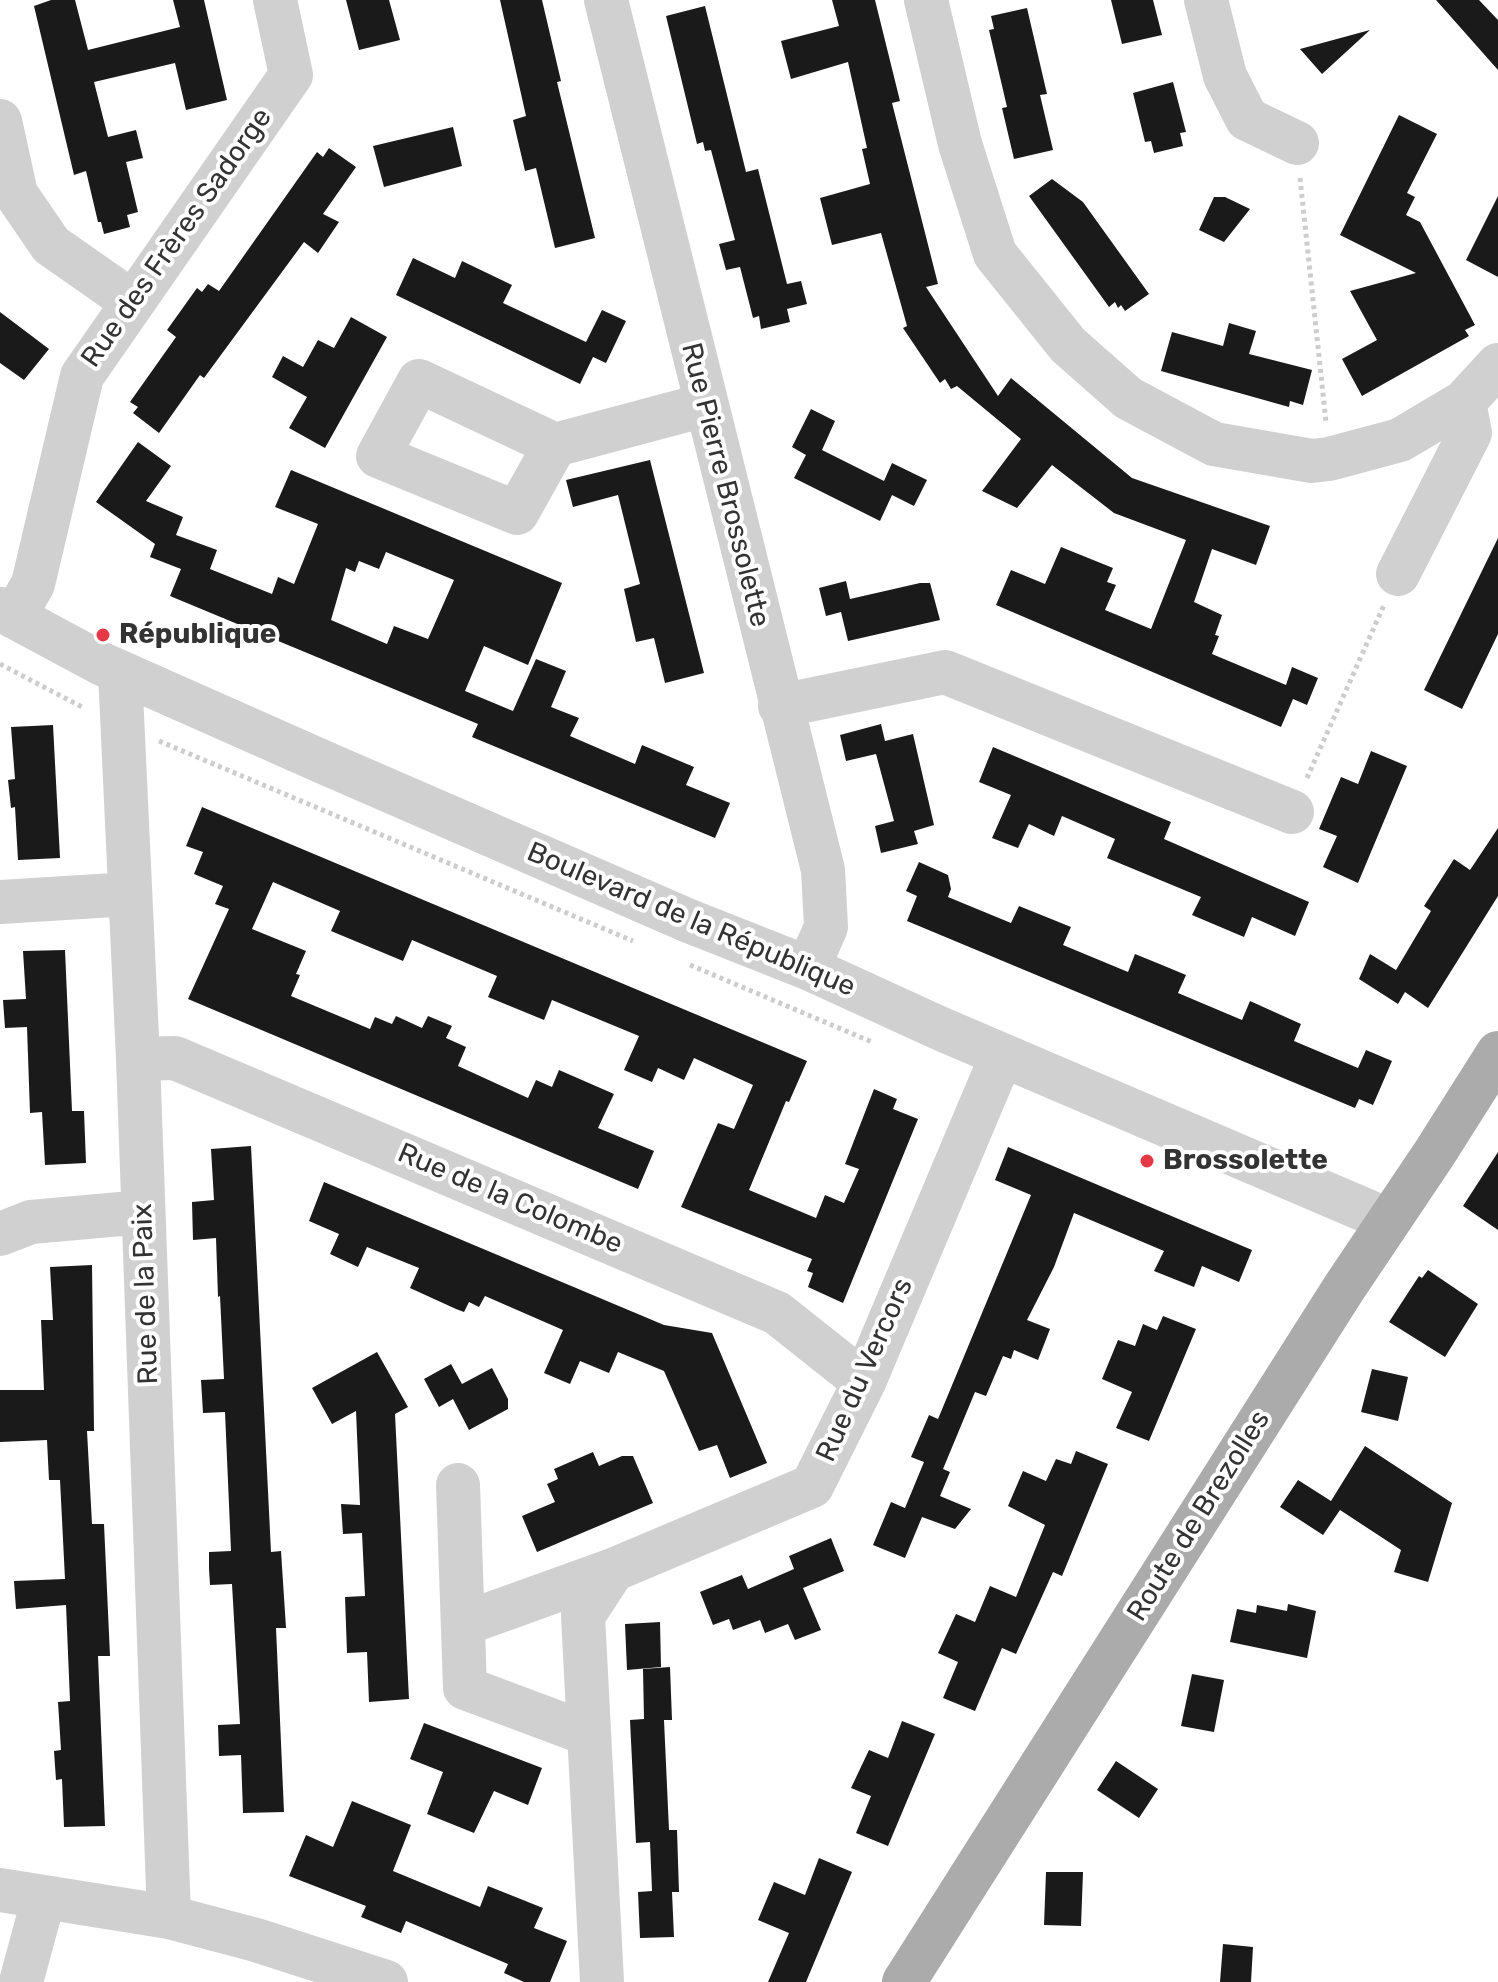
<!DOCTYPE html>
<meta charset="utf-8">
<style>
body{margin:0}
canvas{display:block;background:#fff}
</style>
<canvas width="1498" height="1982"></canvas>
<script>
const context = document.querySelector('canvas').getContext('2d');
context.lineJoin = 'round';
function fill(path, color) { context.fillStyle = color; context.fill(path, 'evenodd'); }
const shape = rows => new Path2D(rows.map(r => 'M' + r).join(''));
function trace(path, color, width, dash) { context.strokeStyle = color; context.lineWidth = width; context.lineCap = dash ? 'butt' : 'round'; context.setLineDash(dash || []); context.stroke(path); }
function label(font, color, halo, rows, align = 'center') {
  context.font = font + ' Rubik,sans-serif'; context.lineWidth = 8; context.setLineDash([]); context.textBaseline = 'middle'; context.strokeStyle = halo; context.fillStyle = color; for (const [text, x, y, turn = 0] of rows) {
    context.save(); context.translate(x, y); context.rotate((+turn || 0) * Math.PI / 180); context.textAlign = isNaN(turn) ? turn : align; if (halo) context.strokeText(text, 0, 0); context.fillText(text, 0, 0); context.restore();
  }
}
fill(shape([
 [51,0,75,0,88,50,180,27,173,0,204,0,227,100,186,110,175,63,94,82,108,137,136,130,143,158,126,162,138,212,127,215,130,227,104,234,101,222,98,222,86,171,74,175,34,6],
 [346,0,389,0,400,40,359,50],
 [500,0,542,0,561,81,557,82,595,238,555,248,536,168,525,171,513,120,526,116],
 [832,0,875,0,900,101,892,103,938,284,926,287,998,396,1011,378,1132,478,1270,526,1256,565,1212,549,1194,602,1222,615,1215,635,1219,636,1212,654,1286,685,1292,667,1318,678,1307,705,1293,699,1281,727,996,605,1011,570,1045,584,1061,547,1113,568,1107,582,1116,585,1105,610,1151,629,1186,540,1114,513,1052,465,1017,508,982,491,1021,439,957,386,951,389,945,379,940,383,903,328,907,326,881,233,832,245,820,198,870,184,862,149,867,148,848,62,791,79,781,41,839,26],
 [1111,0,1153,0,1162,35,1122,44],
 [1436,0,1479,0,1498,20,1498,70],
 [705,6,746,172,758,169,787,284,801,281,807,304,787,309,790,322,761,329,759,316,753,318,740,267,726,270,719,244,735,240,711,150,705,151,703,142,697,144,666,16],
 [1027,8,1047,94,1040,95,1053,150,1014,159,1002,108,1007,107,989,30,994,29,991,16],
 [1370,30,1322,74,1300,49],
 [1173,82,1186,132,1180,133,1183,146,1154,153,1151,141,1145,142,1133,93],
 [1399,115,1437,134,1407,193,1415,197,1406,215,1420,222,1475,325,1465,330,1469,336,1362,396,1342,359,1377,340,1350,291,1416,273,1340,235],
 [453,127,462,166,384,187,373,146],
 [329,148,356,167,323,214,339,222,318,253,304,242,204,378,200,375,159,433,133,413,138,407,130,402,176,337,167,330,197,288,202,292,208,284,219,291,317,152,323,157],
 [1052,179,1083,202,1149,294,1125,311,1121,305,1118,308,1115,302,1109,307,1029,196],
 [1498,196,1498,277,1466,260],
 [1214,197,1225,197,1250,209,1224,242,1199,230],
 [413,258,455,278,462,261,512,285,503,303,586,342,602,310,626,321,606,363,593,357,580,384,396,295],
 [0,312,49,349,24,380,0,363],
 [351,317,387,337,325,448,289,428,307,397,272,377,283,356,303,367,318,340,334,348],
 [1229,323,1256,331,1249,354,1312,370,1303,405,1290,401,1289,407,1161,371,1172,332,1223,346],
 [811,409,835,421,822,450,884,481,892,463,927,480,914,506,892,495,880,521,794,478,806,455,792,447],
 [138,442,171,466,146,501,183,517,176,535,217,550,210,569,272,594,278,577,294,584,318,524,275,507,291,470,562,583,528,665,484,646,465,691,513,711,536,659,566,671,551,707,579,718,570,736,635,764,642,745,694,767,686,785,730,803,715,838,472,737,478,724,170,596,181,569,150,557,155,544,96,502],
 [386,552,454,580,428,639,394,626,387,644,331,620,346,568,355,572,359,561,379,569],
 [650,460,704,673,665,683,654,638,636,642,624,589,640,584,618,495,573,507,566,480],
 [1498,538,1498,634,1462,709,1424,690],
 [846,581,850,599,920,583,930,583,940,620,848,641,841,612,826,616,819,588],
 [881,724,885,741,913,734,934,825,914,831,918,844,881,853,875,826,894,821,876,754,846,761,840,735],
 [53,725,60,858,18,860,15,807,11,808,8,780,15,779,11,727],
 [993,747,1171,822,1164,839,1309,902,1295,936,1252,917,1244,937,1192,915,1201,897,1107,858,1115,839,1062,816,1054,836,1029,824,1018,848,992,838,1011,795,979,782],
 [1371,751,1407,766,1358,883,1323,867,1337,836,1319,829,1341,777,1358,784],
 [202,807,807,1061,789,1102,786,1101,749,1190,816,1218,825,1195,844,1203,859,1169,845,1164,874,1089,897,1099,893,1109,918,1119,843,1303,808,1287,813,1273,807,1271,812,1259,681,1207,718,1123,734,1129,753,1085,694,1058,684,1080,658,1068,652,1082,624,1070,639,1036,552,1000,544,1020,488,997,497,976,412,940,403,961,331,931,340,911,273,882,252,929,306,951,296,974,300,975,291,996,370,1029,375,1017,392,1024,396,1016,422,1028,428,1016,452,1026,446,1038,466,1047,458,1066,528,1098,536,1080,552,1087,559,1070,614,1094,598,1128,654,1151,638,1189,188,999,229,909,215,904,223,886,194,874,203,852,186,846],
 [1498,828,1498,896,1428,1008,1405,992,1398,1004,1359,979,1370,954,1396,970,1431,911,1424,906,1454,859,1470,870],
 [919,862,948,875,951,889,948,897,1011,923,1019,906,1071,927,1063,945,1128,972,1135,954,1162,965,1186,975,1178,993,1242,1020,1250,1001,1301,1024,1294,1041,1358,1068,1366,1050,1392,1061,1373,1105,1359,1099,1355,1108,907,921,917,896,906,891],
 [65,950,72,1111,84,1111,86,1163,45,1165,42,1112,30,1113,27,1027,5,1028,3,1000,26,999,23,951],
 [251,1146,271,1552,281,1551,286,1628,276,1628,284,1812,243,1813,241,1755,219,1756,218,1725,240,1724,232,1584,210,1585,209,1569,209,1552,231,1551,225,1412,203,1413,201,1380,224,1379,220,1296,218,1297,216,1238,193,1240,192,1202,214,1200,211,1149],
 [1008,1147,1252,1250,1239,1282,1202,1266,1194,1287,1154,1271,1164,1251,1074,1213,1054,1267,1027,1320,1050,1329,1038,1360,1014,1350,1011,1359,1003,1356,986,1396,975,1392,943,1469,950,1472,940,1496,971,1509,955,1529,922,1517,905,1558,873,1545,891,1502,905,1508,924,1462,911,1457,929,1415,938,1419,1031,1195,995,1180],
 [1498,1152,1498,1230,1463,1206],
 [324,1182,664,1325,712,1333,767,1463,730,1478,717,1445,699,1451,664,1371,618,1352,609,1373,580,1361,570,1384,544,1373,563,1330,485,1296,479,1307,469,1302,464,1312,456,1309,410,1288,419,1268,367,1247,358,1267,330,1254,339,1234,309,1221],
 [92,1265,94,1431,87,1431,92,1524,104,1524,110,1656,98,1656,105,1826,64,1827,62,1779,56,1780,54,1751,61,1750,58,1702,70,1701,66,1605,16,1609,14,1581,65,1579,60,1480,49,1480,47,1440,0,1442,0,1390,44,1390,41,1320,53,1320,50,1267],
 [1428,1270,1478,1304,1445,1357,1389,1322,1419,1276,1422,1278],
 [1163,1316,1196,1329,1149,1441,1116,1428,1132,1392,1102,1379,1118,1340,1135,1346,1143,1324,1157,1330],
 [377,1352,408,1407,395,1414,409,1699,369,1702,367,1652,347,1653,345,1597,365,1596,362,1533,343,1534,341,1504,360,1505,356,1411,332,1424,312,1388],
 [451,1364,462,1384,492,1368,508,1399,508,1409,469,1430,453,1399,439,1407,424,1379],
 [1372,1369,1408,1377,1398,1421,1361,1412],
 [1365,1446,1452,1503,1428,1582,1394,1572,1401,1550,1340,1510,1323,1535,1280,1507,1298,1480,1331,1501],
 [1076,1451,1108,1464,1062,1576,1053,1572,1016,1654,1002,1648,975,1711,943,1698,958,1662,938,1653,956,1614,975,1622,990,1586,1016,1597,1045,1525,1008,1506,1023,1471,1046,1481,1056,1459,1071,1464],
 [593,1452,599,1466,622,1456,633,1456,653,1503,537,1552,522,1516,555,1502,547,1484,558,1479,554,1469],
 [831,1538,844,1571,803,1588,821,1630,795,1640,788,1624,765,1633,760,1620,733,1630,729,1619,713,1625,700,1592,742,1575,748,1589,794,1569,789,1556],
 [1288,1604,1316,1611,1307,1658,1230,1642,1237,1609,1256,1613,1257,1605,1287,1611],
 [660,1622,661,1667,627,1670,625,1624],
 [670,1667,672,1720,664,1720,669,1830,677,1830,679,1892,672,1892,674,1937,640,1938,638,1892,652,1891,650,1842,636,1843,630,1720,644,1719,643,1669],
 [1192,1674,1224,1680,1214,1732,1181,1726],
 [902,1721,935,1734,888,1846,856,1833,871,1796,851,1788,869,1750,888,1758],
 [424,1723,542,1768,528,1805,494,1791,474,1833,427,1814,443,1772,410,1759],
 [1116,1761,1158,1789,1139,1818,1097,1790],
 [352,1801,411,1825,393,1871,480,1907,488,1886,543,1908,534,1928,567,1941,550,1982,524,1982,504,1973,508,1964,406,1921,401,1933,361,1917,366,1906,289,1876,306,1835,333,1847],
 [819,1858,852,1872,806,1982,768,1982,789,1933,758,1920,774,1882,805,1895],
 [1046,1872,1083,1872,1081,1926,1044,1925],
 [1223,1944,1253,1947,1251,1982,1220,1982]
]), '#1a1a1a');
trace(shape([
 [1300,178,1326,422],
 [0,664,84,708],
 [159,741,633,941],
 [1307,778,1384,605],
 [690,965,872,1042]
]), '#cdcdcd', 5, [4, 4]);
trace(shape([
 [606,0,823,870,826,927,808,968],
 [926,0,960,144,995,254,1068,345,1128,398,1214,444,1312,461,1329,459,1400,440,1464,402],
 [1206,0,1225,76,1247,119,1297,143],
 [0,121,16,194,51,245,131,301],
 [555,445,419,381,378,456,517,513,555,445,705,405],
 [1398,574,1470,433,1464,402,1498,365],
 [0,609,102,664,323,762,689,921,808,968,939,1028,1388,1220],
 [14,617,33,584,82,376,291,75,275,0],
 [120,672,138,1059,169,1917],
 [780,706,945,672,1292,812],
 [0,902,130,894],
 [138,1059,175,1058,777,1313,864,1382],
 [0,1234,31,1222,143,1212],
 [458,1485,465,1688,588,1734],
 [463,1624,613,1570],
 [0,1890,169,1917,256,1940,386,1982],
 [21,1982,44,1897],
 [602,1982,583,1616,613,1570,812,1486,864,1382,1002,1055]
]), '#d0d0d0', 44);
trace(shape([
 [904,1982,1344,1288,1434,1154,1498,1053]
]), '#ababab', 44);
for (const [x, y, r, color] of [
 [103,635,8,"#e63946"],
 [1147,1161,8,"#e63946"]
]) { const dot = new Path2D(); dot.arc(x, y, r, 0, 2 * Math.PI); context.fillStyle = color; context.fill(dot); trace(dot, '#fff', 3); }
label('28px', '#333', '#fff', [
 ["Rue des Frères Sadorge",177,238,-55],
 ["Rue Pierre Brossolette",725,485,76],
 ["Boulevard de la République",691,920,23],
 ["Rue de la Colombe",510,1199,23],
 ["Rue de la Paix",146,1294,-92],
 ["Rue du Vercors",865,1370,-66],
 ["Route de Brezolles",1199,1516,-58]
]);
label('bold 28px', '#333', '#fff', [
 ["République",119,635],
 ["Brossolette",1163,1161]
], 'left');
</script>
